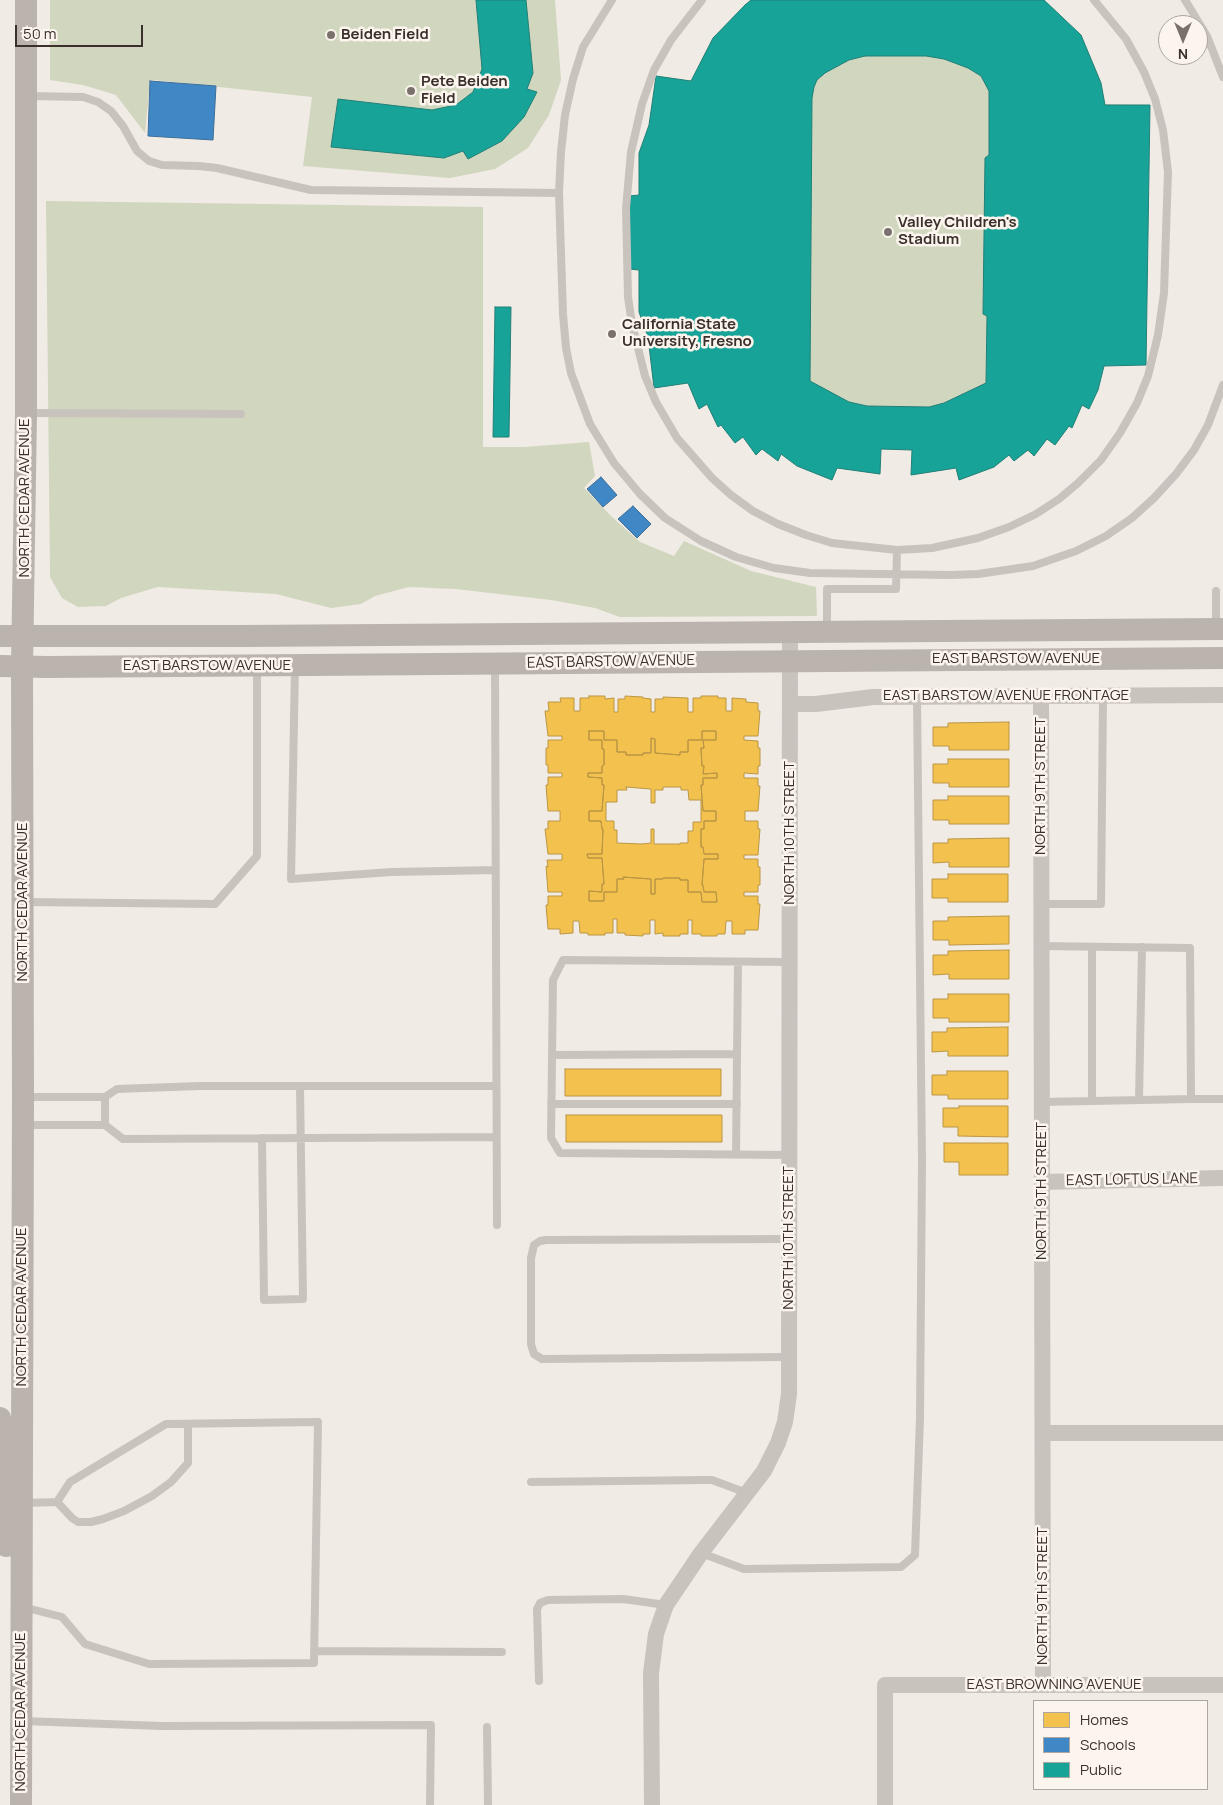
<!DOCTYPE html>
<style>
body{margin:0}
#map{position:relative;width:1223px;height:1805px;overflow:hidden;background:#f0ebe5;font-family:Manrope,sans-serif}
canvas{display:block}
.legend{position:absolute;left:1033px;top:1700px;width:175px;height:90px;box-sizing:border-box;background:#fbf5ee;border:1px solid #aea6a0;margin:0;padding:6px 9px;list-style:none;font-size:15px;color:#3b302b}
.legend li{display:flex;align-items:center;gap:10px;height:25px}
.legend b{width:25px;border:1px solid #aea6a0}
.north{position:absolute;left:1158px;top:15px;width:50px;height:50px;box-sizing:border-box;background:#fbf5ee;border:1px solid #aea6a0;border-radius:50%;rotate:180deg;font-size:14px;font-weight:700;line-height:20px;text-align:center;color:#3b302b}
.north::after{content:'';display:block;margin:auto;width:18px;height:22px;background:#7a716c;clip-path:polygon(50% 0,100% 100%,50% 72%,0 100%)}
.scale{position:absolute;left:15px;top:25px;width:128px;height:22px;box-sizing:border-box;border:2px solid #3b302b;border-top:0;padding-left:6px;font-size:15px;line-height:18px;white-space:nowrap;color:#3b302b;-webkit-text-stroke:4px #fbf5ee;paint-order:stroke}
</style>
<div id="map">
<canvas width="1223" height="1805"></canvas>
<ul class="legend">
<li><b style="height:14px;background:#f2c14e"></b>Homes</li>
<li><b style="height:14px;background:#3f88c5"></b>Schools</li>
<li><b style="height:14px;background:#17a398"></b>Public</li>
</ul>
<div class="north">N</div>
<div class="scale">50 m</div>
</div>
<script>
const context = document.querySelector('canvas').getContext('2d');
context.lineJoin = 'round';
function fill(path, color) { context.fillStyle = color; context.fill(path, 'evenodd'); }
const shape = rows => new Path2D(rows.map(r => 'M' + r).join(''));
function trace(path, color, width, dash) { context.strokeStyle = color; context.lineWidth = width; context.lineCap = dash ? 'butt' : 'round'; context.setLineDash(dash || []); context.stroke(path); }
function label(font, color, halo, rows, align = 'center') {
  context.font = font + ' Manrope,sans-serif'; context.lineWidth = 5; context.setLineDash([]); context.textBaseline = 'middle'; context.strokeStyle = halo; context.fillStyle = color; for (const [text, x, y, turn = 0] of rows) {
    context.save(); context.translate(x, y); context.rotate((+turn || 0) * Math.PI / 180); context.textAlign = isNaN(turn) ? turn : align; if (halo) context.strokeText(text, 0, 0); context.fillText(text, 0, 0); context.restore();
  }
}
fill(shape([
 [50,0,555,0,561,80,549,115,528,148,495,169,450,178,303,166,312,97,154,80,150,81,145,133,116,95,83,85,50,80],
 [751,0,1044,0,1081,35,1101,83,1105,104,1150,105,1098,390,1089,409,1082,406,1072,428,1069,426,1055,445,1047,439,1034,456,1027,451,1014,461,1008,455,994,467,959,480,956,468,911,475,912,450,881,449,880,474,837,468,832,480,797,466,782,454,778,461,762,449,756,455,743,437,735,443,721,425,718,427,707,405,699,409,688,383,654,388,648,337,639,312,639,153,691,81,713,38,745,5],
 [46,201,483,207,483,447,524,447,589,442,595,476,584,488,611,516,640,542,674,556,684,541,751,571,816,587,817,616,620,617,595,608,551,600,455,589,409,587,375,596,361,604,331,608,276,594,158,587,121,598,106,606,78,607,62,598,50,577]
]), '#d1d6bf');
const homes = shape([
 [589,696,605,696,605,699,614,698,614,712,618,712,618,699,625,699,625,696,643,697,643,698,651,699,651,712,655,712,655,699,663,699,663,697,688,698,688,712,693,712,693,698,701,698,701,696,718,696,718,698,726,698,726,711,732,711,732,698,746,699,746,702,758,703,758,711,760,711,758,736,744,736,744,740,758,741,758,748,760,748,760,766,758,766,758,774,744,773,744,778,758,778,758,786,760,786,758,811,745,811,745,821,758,821,758,829,760,829,758,855,744,855,744,859,758,859,758,867,760,867,760,885,758,885,758,892,744,892,744,896,758,896,758,904,760,904,758,930,745,930,745,934,732,934,732,921,726,921,725,934,717,934,717,936,701,936,701,934,692,934,692,920,688,920,688,934,680,934,680,936,663,936,663,933,655,934,655,920,650,920,650,934,643,934,643,936,625,935,625,933,617,933,617,919,613,919,613,933,605,933,605,935,588,935,588,933,580,933,579,921,573,921,573,933,560,934,560,929,548,929,546,905,548,905,548,896,562,896,562,892,548,892,546,866,548,867,547,860,562,860,562,854,548,854,545,829,548,829,548,821,560,821,560,811,548,811,546,785,548,785,548,777,562,777,562,773,548,773,548,765,546,765,546,748,548,748,548,740,562,740,562,736,548,736,545,711,549,711,548,702,561,702,560,698,574,698,574,711,580,711,580,698,589,698,589,696],
 [589,731,604,731,604,740,617,740,617,752,626,752,626,755,643,755,643,753,651,753,651,738,655,739,655,753,680,755,680,752,688,752,688,740,702,740,702,731,716,731,716,740,703,740,704,748,701,748,702,766,704,766,703,774,717,773,717,778,703,778,703,785,701,785,703,811,716,811,716,821,704,821,704,829,701,829,701,847,703,847,704,854,718,854,718,859,704,859,702,885,703,885,704,892,716,892,717,902,702,902,701,892,688,892,688,880,680,880,680,878,663,878,663,879,655,879,655,894,651,894,651,879,623,877,624,879,617,879,617,892,604,892,604,901,589,901,589,891,602,892,602,884,604,884,602,858,588,858,587,854,602,854,603,829,602,829,601,821,589,821,589,811,602,811,604,785,602,785,602,778,588,777,588,773,602,773,602,766,604,765,604,749,602,749,602,740,589,740,589,731],
 [1009,722,1009,750,949,750,949,746,933,746,933,727,948,727,948,723,1009,722],
 [589,731,604,731,604,740,617,740,617,752,626,752,626,755,643,755,643,753,651,753,651,738,655,739,655,753,680,755,680,752,688,752,688,740,702,740,702,731,716,731,716,740,703,740,704,748,701,748,702,766,704,766,703,774,717,773,717,778,703,778,703,785,701,785,703,811,716,811,716,821,704,821,704,829,701,829,701,847,703,847,704,854,718,854,718,859,704,859,702,885,703,885,704,892,716,892,717,902,702,902,701,892,688,892,688,880,680,880,680,878,663,878,663,879,655,879,655,894,651,894,651,879,623,877,624,879,617,879,617,892,604,892,604,901,589,901,589,891,602,892,602,884,604,884,602,858,588,858,587,854,602,854,603,829,602,829,601,821,589,821,589,811,602,811,604,785,602,785,602,778,588,777,588,773,602,773,602,766,604,765,604,749,602,749,602,740,589,740,589,731],
 [948,759,1009,759,1009,787,949,787,949,783,933,783,933,764,948,764,948,759],
 [626,787,651,789,651,803,655,803,655,790,663,790,663,787,681,787,681,790,688,790,689,800,701,800,701,822,693,822,693,831,688,831,688,843,680,843,680,844,654,844,654,829,651,829,651,843,642,844,617,843,617,830,614,830,614,821,606,821,606,802,617,802,617,790,627,790,626,787],
 [948,796,1009,796,1009,824,949,824,949,820,933,820,933,800,948,800,948,796],
 [1009,838,1009,867,949,867,949,862,933,863,933,843,948,843,948,839,1009,838],
 [948,874,1008,874,1008,902,948,902,948,898,932,898,932,879,948,879,948,874],
 [1009,916,1009,944,949,945,949,940,933,940,933,921,948,921,948,917,1009,916],
 [1009,950,1009,979,949,979,949,974,933,975,933,955,948,955,948,951,1009,950],
 [948,994,1009,994,1009,1022,949,1022,949,1018,933,1018,933,999,948,999,948,994],
 [1008,1027,1008,1056,948,1056,948,1051,932,1052,932,1032,947,1032,947,1028,1008,1027],
 [565,1069,721,1069,721,1096,565,1096,565,1069],
 [947,1071,1008,1071,1008,1099,948,1099,948,1095,932,1095,932,1075,947,1075,947,1071],
 [959,1106,1008,1106,1008,1137,958,1136,958,1127,943,1127,943,1108,959,1108,959,1106],
 [566,1115,722,1115,722,1142,566,1142,566,1115],
 [944,1143,1008,1143,1008,1175,959,1175,959,1162,944,1162,944,1143]
]);
fill(homes, '#f2c14e');
trace(homes, '#bb9644', 1);
const schools = shape([
 [150,81,216,86,213,140,148,136,150,81],
 [601,477,617,495,603,507,587,489,601,477],
 [633,506,651,524,637,538,618,519,633,506]
]);
fill(schools, '#3f88c5');
trace(schools, '#3e6e97', 1);
const public = shape([
 [476,0,526,0,533,73,527,89,537,92,524,117,502,141,468,159,463,151,444,158,331,147,338,99,432,110,456,105,473,92,482,69,476,0],
 [751,0,1044,0,1081,35,1101,83,1105,105,1150,105,1146,365,1104,366,1098,390,1089,409,1082,405,1072,428,1069,426,1055,445,1047,439,1034,456,1028,450,1014,461,1009,455,994,467,959,480,956,468,911,475,912,450,881,449,880,474,837,468,832,480,797,466,781,454,778,461,762,449,756,455,743,437,735,443,721,425,718,427,707,404,699,409,688,383,654,388,648,337,639,312,639,270,629,269,629,196,639,195,639,153,649,125,656,76,691,81,713,38,745,5,751,0],
 [865,56,926,56,944,59,968,68,981,76,989,91,989,155,985,158,983,314,987,316,986,383,944,403,929,407,867,406,849,402,810,381,812,98,814,87,817,80,825,73,849,60,865,56],
 [495,307,511,307,509,437,493,437,495,307]
]);
fill(public, '#17a398');
trace(public, '#228077', 1);
trace(shape([
 [612,0,583,47,573,79,565,115,561,152,559,193,563,314,566,348,571,373,590,424,614,463,640,494,665,518,701,541,736,557,753,562,774,568,810,573,951,575,978,574,1033,566,1076,551,1106,536,1132,518,1154,498,1176,474,1194,450,1208,425,1223,385],
 [702,0,671,40,654,70,642,104,631,152,626,208,628,297,632,324,645,376,656,402,677,438,712,478,731,495,753,511,778,524,806,535,832,543,897,550,932,548,978,538,1009,527,1036,514,1059,499,1078,483,1101,460,1120,433,1137,403,1148,376,1158,335,1164,293,1168,172,1163,130,1155,99,1144,72,1126,39,1094,0],
 [1185,0,1207,36,1223,77],
 [28,96,83,97,98,102,111,111,123,126,137,151,149,161,162,165,199,166,217,168,311,190,559,193],
 [28,413,241,414],
 [1216,591,1216,627],
 [827,630,827,589,896,589,897,550],
 [495,665,497,1225],
 [295,667,291,879,392,872,495,870],
 [23,902,215,904,257,856,257,668],
 [1041,904,1101,904,1103,696],
 [1041,946,1190,948,1191,1099,1042,1102],
 [1092,947,1092,1101],
 [552,1055,737,1054],
 [26,1097,105,1097,117,1089,199,1086,496,1086],
 [105,1097,105,1125],
 [1191,1099,1223,1099],
 [1139,1100,1142,947],
 [551,1104,737,1104],
 [25,1125,105,1125,123,1139,496,1137],
 [262,1138,264,1300,303,1299,300,1086],
 [736,1155,738,962],
 [789,1155,560,1153,551,1138,553,980,563,960,790,962],
 [789,1357,542,1359,534,1354,531,1344,531,1258,534,1245,540,1241,546,1240,789,1239],
 [531,1482,705,1480,712,1480,747,1493],
 [57,1502,72,1518,78,1522,91,1522,103,1519,124,1511,152,1496,171,1482,188,1463,188,1424],
 [701,1553,744,1569,901,1567,915,1555,920,1418,922,1161,917,697],
 [23,1607,62,1617,85,1644,149,1664,314,1663,318,1422,166,1424,70,1482,57,1502,25,1503],
 [314,1651,502,1652],
 [539,1681,537,1609,540,1603,548,1600,623,1599,666,1605],
 [23,1721,162,1726,431,1725,430,1805],
 [487,1727,488,1805]
]), '#c9c3be', 8);
trace(shape([
 [1041,696,1043,1685],
 [790,704,816,704,873,697,1223,695],
 [1042,1182,1223,1178],
 [1043,1433,1223,1433],
 [652,1805,651,1673,656,1634,666,1605,701,1553,764,1471,778,1443,785,1422,789,1394,790,633],
 [885,1805,885,1685,1223,1685]
]), '#c9c3be', 16);
trace(shape([
 [0,636,242,636,1223,629],
 [0,666,47,667,1223,658],
 [0,1418,5,1448,6,1546],
 [21,1805,23,1097,22,667,26,413,26,0]
]), '#bab3ae', 22);
for (const [x, y, r, color] of [
 [331,35,5,"#7a716c"],
 [411,91,5,"#7a716c"],
 [888,232,5,"#7a716c"],
 [612,334,5,"#7a716c"]
]) { const dot = new Path2D(); dot.arc(x, y, r, 0, 2 * Math.PI); context.fillStyle = color; context.fill(dot); trace(dot, '#fbf5ee', 2); }
label('bold 15px', '#3b302b', '#fbf5ee', [
 ["Beiden Field",341,35],
 ["Pete Beiden",421,82],
 ["Field",421,99],
 ["Valley Children's",898,223],
 ["Stadium",898,240],
 ["California State",622,325],
 ["University, Fresno",622,342]
], 'left');
label('15px', '#3b302b', '#fbf5ee', [
 ["NORTH CEDAR AVENUE",25,498,-90],
 ["EAST BARSTOW AVENUE",1016,659],
 ["EAST BARSTOW AVENUE",611,662,-1],
 ["EAST BARSTOW AVENUE",207,666],
 ["EAST BARSTOW AVENUE FRONTAGE",1006,696],
 ["NORTH 9TH STREET",1041,786,-90],
 ["NORTH 10TH STREET",790,833,-90],
 ["NORTH CEDAR AVENUE",23,902,-90],
 ["EAST LOFTUS LANE",1132,1180,-1],
 ["NORTH 9TH STREET",1042,1191,-90],
 ["NORTH 10TH STREET",789,1238,-90],
 ["NORTH CEDAR AVENUE",22,1307,-90],
 ["NORTH 9TH STREET",1043,1596,-90],
 ["EAST BROWNING AVENUE",1054,1685],
 ["NORTH CEDAR AVENUE",21,1712,-90]
]);
</script>
